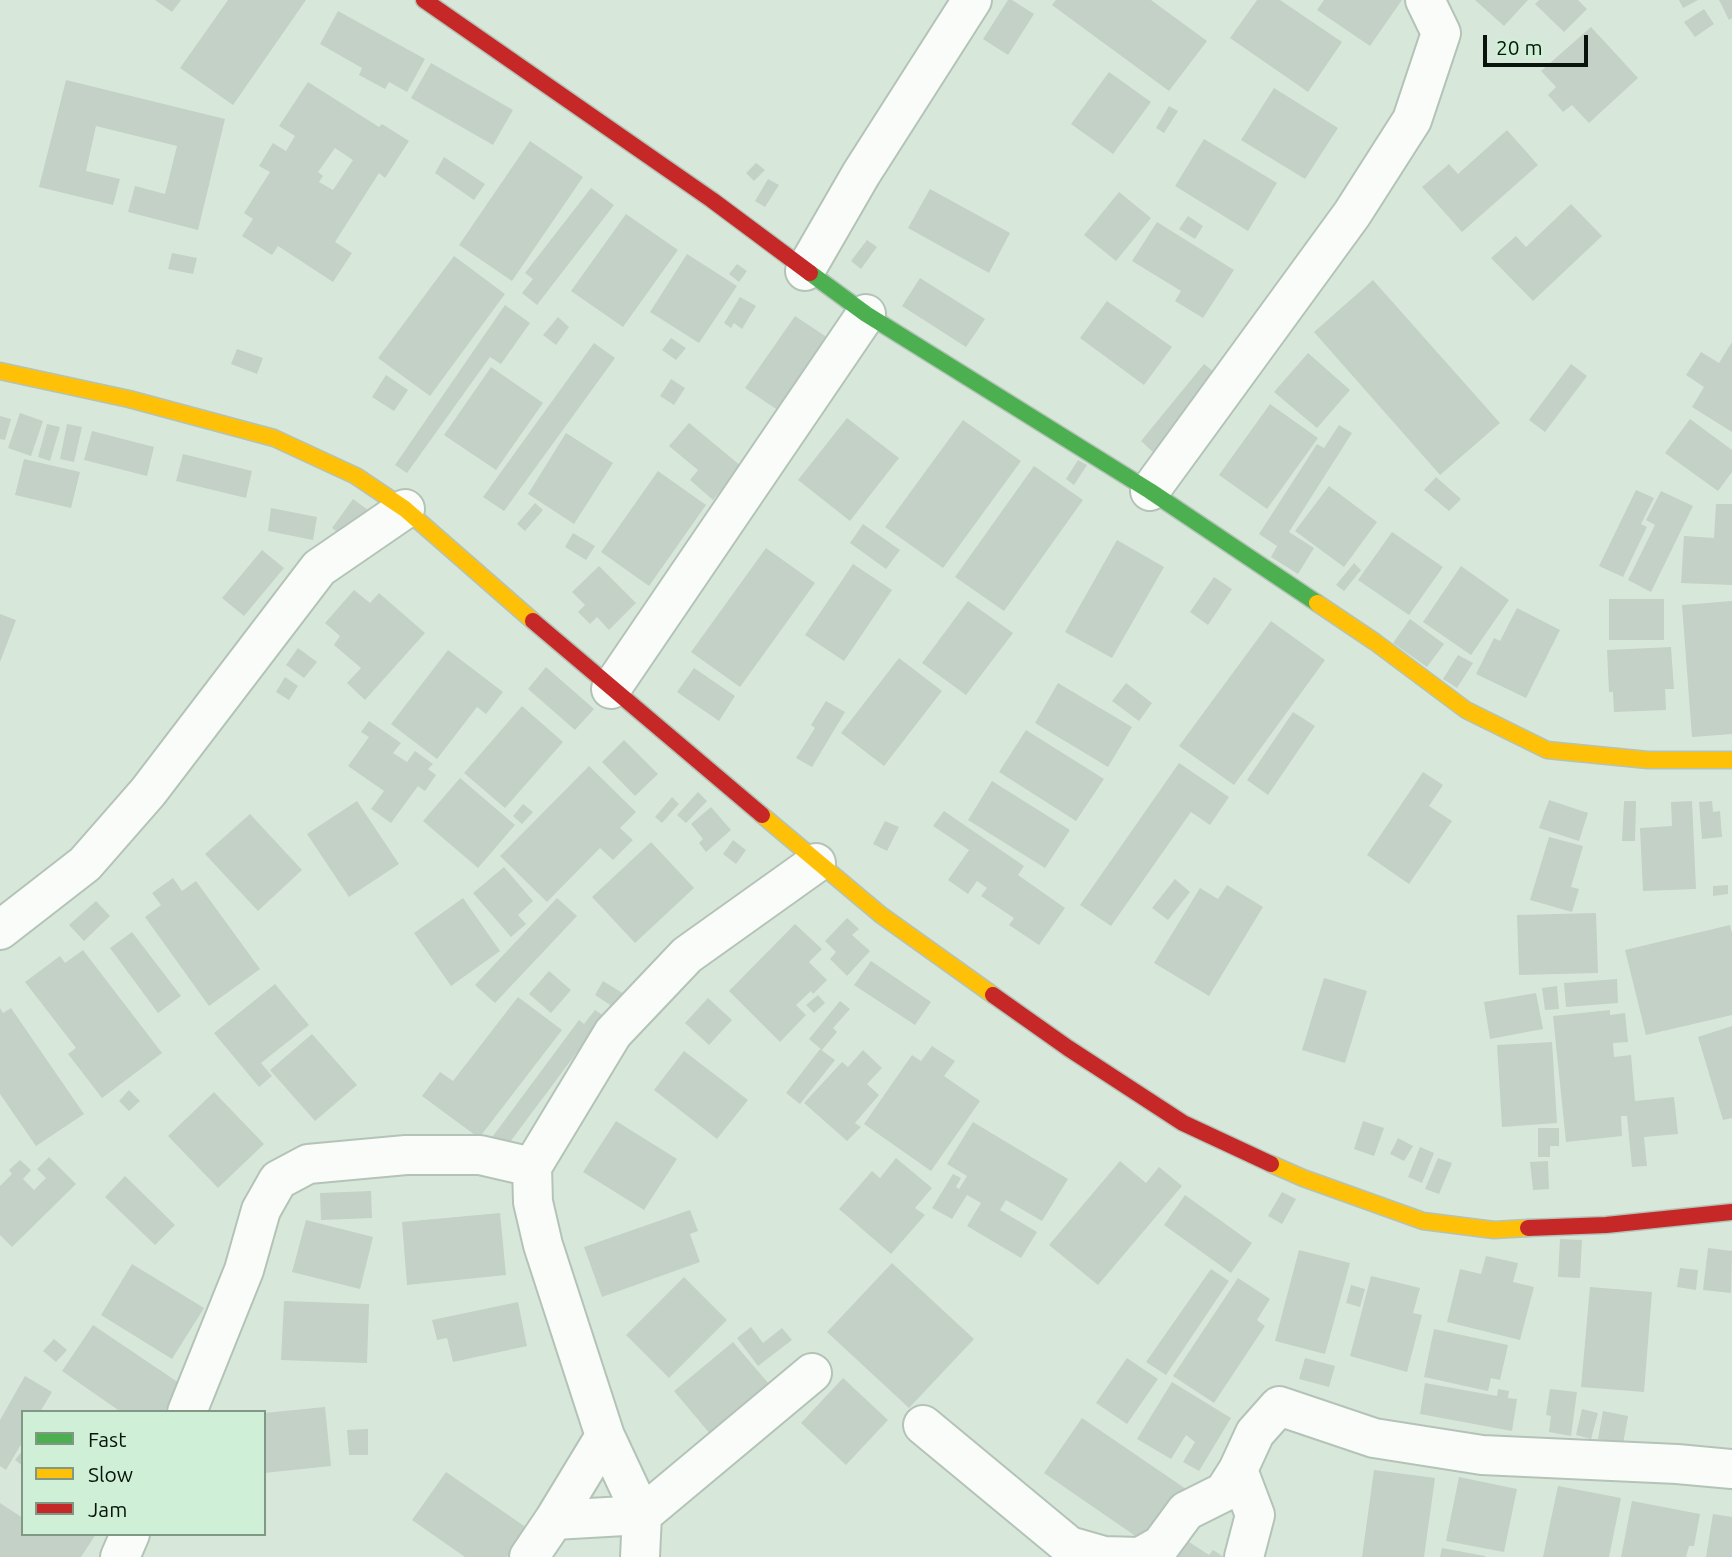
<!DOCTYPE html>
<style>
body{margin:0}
#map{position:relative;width:1732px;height:1557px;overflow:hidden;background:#d7e8da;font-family:Ubuntu,sans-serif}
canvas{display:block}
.legend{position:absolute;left:21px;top:1410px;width:245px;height:126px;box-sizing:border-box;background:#cff0d6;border:2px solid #809885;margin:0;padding:9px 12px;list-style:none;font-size:21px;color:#09140c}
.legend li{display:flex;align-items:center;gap:14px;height:35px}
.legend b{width:35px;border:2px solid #809885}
.scale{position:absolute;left:1483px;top:35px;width:105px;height:32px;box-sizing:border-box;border:4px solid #09140c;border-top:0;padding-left:9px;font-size:21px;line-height:24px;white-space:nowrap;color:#09140c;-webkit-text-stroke:5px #cff0d6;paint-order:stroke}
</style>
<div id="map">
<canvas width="1732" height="1557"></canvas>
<ul class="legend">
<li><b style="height:9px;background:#4caf50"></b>Fast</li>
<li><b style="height:9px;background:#ffc107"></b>Slow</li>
<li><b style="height:9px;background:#c62828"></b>Jam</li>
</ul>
<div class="scale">20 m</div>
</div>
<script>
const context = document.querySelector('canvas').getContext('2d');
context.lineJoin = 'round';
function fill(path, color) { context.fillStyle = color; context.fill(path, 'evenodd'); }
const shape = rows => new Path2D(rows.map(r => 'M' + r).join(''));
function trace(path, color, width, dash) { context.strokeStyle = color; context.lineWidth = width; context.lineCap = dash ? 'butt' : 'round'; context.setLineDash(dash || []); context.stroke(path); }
fill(shape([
 [155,0,181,0,172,12],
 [228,0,306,0,233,105,180,68],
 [1008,0,1012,0,1034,14,1008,55,983,39],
 [1056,0,1151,0,1207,41,1169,91,1052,5],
 [1257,0,1280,0,1342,42,1308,92,1230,38],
 [1324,0,1402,0,1370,46,1317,10],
 [1475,0,1528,0,1504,26],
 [1539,0,1578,0,1587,9,1564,32,1535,4],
 [1679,0,1698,0,1683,8],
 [1719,0,1732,0,1732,18,1729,20],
 [1704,9,1714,24,1695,37,1684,22],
 [338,11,425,59,407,92,389,82,385,89,359,75,362,68,320,44],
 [1591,27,1638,78,1589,123,1572,105,1563,112,1548,95,1556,87,1541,71],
 [431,63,513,110,493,145,411,98],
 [1109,72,1151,102,1113,154,1071,124],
 [66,80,225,119,198,230,128,212,135,186,165,194,177,146,96,126,86,171,120,179,113,205,39,187],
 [308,82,379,127,382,124,409,141,385,178,379,173,335,242,352,253,333,282,278,246,272,255,242,236,253,219,244,213,270,172,259,166,273,143,286,151,295,136,279,126],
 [335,148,353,160,333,190,319,182,323,176,318,172],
 [1274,88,1338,128,1305,179,1241,140],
 [1169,106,1178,111,1164,133,1156,128],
 [1507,130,1538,165,1462,232,1422,187,1449,164,1458,174],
 [1204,139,1277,183,1248,231,1175,186],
 [530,141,583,177,512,281,459,245],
 [444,157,485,184,474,200,435,173],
 [756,163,765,170,754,181,746,173],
 [768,179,779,185,765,207,755,201],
 [591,188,614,205,537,305,522,293,533,279,525,273],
 [930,189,1010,233,989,273,908,228],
 [1119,192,1151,218,1116,261,1084,235],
 [1571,204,1602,236,1533,301,1491,258,1516,236,1526,247],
 [626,214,678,250,623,327,571,291],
 [1188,216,1203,226,1195,239,1179,229],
 [1157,222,1234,270,1203,318,1175,301,1181,291,1132,261],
 [867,240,877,247,861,269,851,261],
 [172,253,197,258,193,274,168,269],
 [687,254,737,286,699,343,650,312],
 [454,256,505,294,430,396,378,358],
 [737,264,747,271,739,282,729,274],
 [920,278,985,319,966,347,902,306],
 [1373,280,1500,423,1440,475,1314,332],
 [740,297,756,306,742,329,734,323,731,328,724,323],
 [1107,301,1172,347,1144,385,1080,338],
 [505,305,530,323,501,364,490,357,407,473,395,465],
 [795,316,834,342,785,415,745,388],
 [558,317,569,327,556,345,543,335],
 [671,338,686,348,676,360,662,350],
 [1732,342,1732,432,1692,407,1704,387,1686,375,1701,352,1719,363],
 [594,343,615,358,504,511,483,497],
 [237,349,263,358,257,374,231,364],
 [1308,353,1350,390,1317,428,1274,392],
 [1204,364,1219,376,1155,454,1141,441],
 [1571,364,1587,376,1545,432,1529,420],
 [491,367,543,403,496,470,444,435],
 [386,375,408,390,394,411,372,397],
 [671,379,685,388,674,405,660,396],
 [1270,404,1318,438,1267,509,1219,475],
 [20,413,43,421,31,456,8,448],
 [0,416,11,419,5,440,0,439],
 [847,418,899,458,850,521,798,480],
 [1690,419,1732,450,1732,472,1718,491,1665,453],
 [963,420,1021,461,943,568,885,527],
 [689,423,741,466,713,500,690,480,698,470,669,446],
 [47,424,60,427,50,461,38,457],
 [67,424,82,427,74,462,60,459],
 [1339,425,1352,433,1289,532,1314,548,1298,574,1271,557,1277,546,1259,534,1317,444,1324,448],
 [92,431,154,447,147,476,84,460],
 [566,433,613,463,574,524,528,494],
 [183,454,252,471,246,498,176,481],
 [24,459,80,472,71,508,15,495],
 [1078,460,1087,465,1074,485,1066,479],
 [1034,466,1083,500,1004,611,955,577],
 [658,471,706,505,649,586,601,552],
 [1436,477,1461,499,1449,511,1424,490],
 [1329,486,1377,522,1344,567,1295,531],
 [1636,490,1654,498,1641,524,1647,527,1623,577,1599,566],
 [1661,491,1693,506,1651,592,1628,580,1655,525,1646,520],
 [353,499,368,510,346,539,332,528],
 [535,503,543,510,525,531,517,524],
 [1716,504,1732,504,1732,585,1681,583,1684,536,1714,538],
 [271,508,317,517,313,540,268,531],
 [863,524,900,550,886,569,850,543],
 [1392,532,1443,567,1409,615,1358,580],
 [573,533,595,546,586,560,565,547],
 [1117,540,1164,567,1112,658,1065,632],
 [766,548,815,583,740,687,691,652],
 [262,550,284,568,244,616,222,598],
 [1354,563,1361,570,1344,591,1336,585],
 [853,564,892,590,844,661,805,635],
 [599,566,636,603,609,630,597,617,590,624,578,612,585,605,572,592],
 [1461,566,1509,600,1471,655,1423,622],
 [1214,577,1232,589,1208,625,1190,612],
 [354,590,370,603,379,593,425,633,365,700,347,683,361,668,334,645,340,636,325,623],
 [1609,599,1664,599,1664,640,1609,640],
 [968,601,1013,633,966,695,922,663],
 [1732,601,1732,734,1692,737,1682,605],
 [1517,608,1560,630,1526,698,1476,674,1494,638,1500,641],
 [0,614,16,620,0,662],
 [1410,619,1444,644,1427,667,1393,643],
 [1271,621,1325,660,1234,785,1179,746],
 [1671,647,1674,689,1665,689,1666,710,1614,712,1613,692,1609,692,1607,650],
 [298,648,317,662,304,678,286,665],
 [448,650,503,692,486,714,477,707,437,759,391,724],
 [1458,655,1473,663,1457,688,1443,679],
 [899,658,942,691,884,766,841,733],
 [546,667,594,709,575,730,528,689],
 [694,668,735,696,719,721,677,692],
 [285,677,298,686,289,700,276,692],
 [1058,683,1132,727,1108,767,1035,723],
 [1126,683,1152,703,1139,721,1112,701],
 [826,701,845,712,812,767,796,758,815,728,811,725],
 [522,706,563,742,505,808,464,773],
 [1293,712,1315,726,1268,795,1247,780],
 [369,721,401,743,393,753,407,762,415,751,433,764,428,769,436,775,425,791,418,786,391,823,371,809,384,791,348,766,369,737,361,732],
 [1026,730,1104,779,1076,821,999,772],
 [624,740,658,774,635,796,602,762],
 [1179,763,1229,797,1210,825,1191,812,1111,926,1080,905],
 [589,766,636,812,620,828,633,840,613,860,600,848,547,902,500,856],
 [1423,772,1443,785,1429,806,1452,821,1409,884,1367,855],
 [460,778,515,825,478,868,423,821],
 [992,781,1070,830,1045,868,968,820],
 [698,792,707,801,686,823,677,815],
 [672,797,679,804,662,823,655,817],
 [1549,800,1588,813,1579,841,1539,828],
 [357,801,399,864,349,897,307,834],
 [1624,801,1636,801,1635,841,1622,841],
 [1692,801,1696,889,1643,891,1640,828,1672,826,1671,802],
 [1712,801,1713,812,1720,811,1722,837,1702,839,1699,802],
 [523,804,533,812,522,824,513,816],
 [711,807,731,830,706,852,699,843,703,839,691,824],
 [944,811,1024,866,1018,875,1065,908,1039,945,1009,925,1014,918,981,896,987,888,977,881,968,894,948,880,969,850,933,826],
 [250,814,302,870,258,911,205,854],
 [885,821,899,827,887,851,873,844],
 [1549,837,1583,846,1571,887,1579,889,1572,912,1530,900],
 [733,840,746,850,736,864,723,854],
 [651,842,694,888,635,943,592,897],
 [504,867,533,901,518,915,526,924,511,937,473,893],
 [173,878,182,891,196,881,260,969,209,1006,145,917,161,905,152,893],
 [1175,879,1190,892,1168,920,1152,908],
 [1227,885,1263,907,1209,996,1154,963,1200,888,1218,899],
 [1728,885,1728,894,1713,896,1713,886],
 [463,898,500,951,451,986,414,933],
 [557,898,577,916,495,1003,475,985],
 [96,901,110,916,84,941,69,925],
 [1596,913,1598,973,1519,975,1517,915],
 [847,918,859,929,852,935,870,951,847,976,830,959,836,952,825,941],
 [795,924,822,949,809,962,827,980,813,994,811,991,796,1005,806,1015,780,1042,729,991],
 [1730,925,1732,933,1732,1015,1646,1035,1625,950],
 [132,932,181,996,158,1013,110,948],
 [83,950,162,1053,102,1098,68,1054,76,1048,25,982,60,956,65,963],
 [871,961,931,1002,915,1025,854,985],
 [549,971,571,990,551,1013,529,994],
 [1324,978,1367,991,1345,1063,1302,1050],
 [1617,979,1618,1003,1566,1007,1564,983],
 [603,981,624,994,615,1008,595,995],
 [275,984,309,1025,261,1063,272,1076,259,1087,214,1033],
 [1557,986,1559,1009,1545,1010,1542,988],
 [1536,993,1543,1029,1490,1039,1484,1002],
 [818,995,825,1003,814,1013,806,1005],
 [518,997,562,1030,479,1138,422,1096,440,1072,453,1081],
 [708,998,732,1020,709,1045,685,1023],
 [840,1001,850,1009,833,1028,837,1032,822,1050,809,1039],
 [0,1008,3,1013,11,1008,84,1114,36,1146,0,1094],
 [595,1010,604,1016,507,1146,493,1136,579,1020,584,1024],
 [1610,1010,1610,1015,1625,1013,1628,1042,1613,1043,1614,1057,1631,1055,1635,1101,1674,1097,1678,1134,1644,1137,1647,1166,1632,1167,1627,1116,1621,1116,1622,1136,1566,1142,1553,1016],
 [1732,1026,1732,1118,1723,1120,1698,1037],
 [312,1034,357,1085,315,1121,270,1070],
 [1552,1042,1557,1123,1502,1127,1497,1045],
 [932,1046,955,1061,944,1076,980,1101,931,1171,864,1124,912,1055,921,1061],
 [820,1049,835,1060,800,1104,786,1093],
 [863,1050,882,1068,867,1084,879,1095,855,1123,861,1127,847,1141,804,1103,842,1062,848,1067],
 [684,1051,748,1100,717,1139,654,1090],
 [129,1090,140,1101,129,1111,119,1101],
 [214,1092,264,1144,218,1188,168,1136],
 [616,1121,677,1159,644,1210,583,1172],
 [1363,1121,1384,1128,1374,1156,1354,1149],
 [973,1122,1068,1179,1042,1221,1006,1200,1000,1210,1037,1232,1021,1258,967,1226,981,1203,967,1195,952,1219,932,1208,953,1174,961,1178,956,1187,959,1189,967,1176,947,1164],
 [1538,1128,1559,1128,1559,1146,1550,1146,1550,1157,1538,1157],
 [1398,1138,1413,1146,1404,1161,1390,1154],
 [1420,1147,1434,1153,1422,1183,1408,1177],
 [49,1157,76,1184,12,1247,0,1235,0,1186,12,1174,9,1170,20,1160,31,1170,23,1179,34,1190,46,1178,37,1169],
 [896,1158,932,1188,915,1208,925,1215,891,1254,839,1209,872,1171,880,1178],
 [1438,1158,1452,1163,1439,1194,1425,1189],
 [1120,1161,1146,1183,1159,1167,1182,1186,1098,1285,1049,1245],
 [1548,1161,1549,1189,1533,1190,1530,1162],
 [125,1176,175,1225,155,1245,105,1197],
 [371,1191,372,1218,321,1220,320,1193],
 [1282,1192,1296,1199,1282,1224,1268,1216],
 [1185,1195,1252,1243,1231,1273,1164,1225],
 [690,1210,698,1231,690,1234,700,1262,602,1297,584,1247],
 [500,1213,506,1275,407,1285,402,1222],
 [306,1220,373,1237,360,1289,292,1272],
 [1560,1239,1582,1240,1580,1278,1558,1277],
 [1708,1248,1732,1251,1731,1293,1703,1290],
 [1299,1250,1350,1263,1325,1354,1275,1341],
 [1486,1256,1518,1263,1513,1282,1534,1287,1520,1340,1447,1322,1460,1269,1481,1274],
 [892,1263,974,1339,909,1408,827,1332],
 [132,1264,204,1308,172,1359,101,1315],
 [1680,1268,1698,1270,1696,1290,1677,1287],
 [1211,1269,1229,1281,1166,1375,1146,1362],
 [1371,1276,1420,1288,1413,1313,1422,1315,1407,1372,1350,1356],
 [684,1277,727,1320,669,1378,626,1335],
 [1238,1278,1270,1299,1257,1320,1265,1326,1214,1403,1173,1376],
 [1351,1285,1365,1289,1360,1307,1346,1303],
 [1590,1287,1652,1292,1644,1392,1581,1387],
 [284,1301,369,1304,367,1363,281,1360],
 [518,1302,527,1346,453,1362,447,1338,437,1340,432,1320],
 [93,1325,182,1385,164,1412,121,1412,62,1371],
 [751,1327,763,1343,782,1328,792,1340,758,1366,737,1338],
 [1434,1329,1508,1345,1500,1380,1491,1378,1488,1391,1424,1377],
 [54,1339,67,1350,56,1362,43,1351],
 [733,1342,769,1384,711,1435,674,1391],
 [1127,1358,1158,1379,1127,1424,1096,1403],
 [1305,1358,1335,1366,1329,1387,1299,1379],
 [25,1376,52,1392,40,1412,23,1412,23,1441,6,1470,0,1466,0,1420],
 [843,1378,888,1420,846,1465,801,1423],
 [1172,1382,1231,1418,1199,1471,1183,1462,1195,1442,1186,1435,1171,1459,1137,1439],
 [1425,1383,1497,1396,1498,1389,1509,1391,1508,1398,1517,1399,1512,1431,1420,1414],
 [1550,1389,1577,1392,1571,1436,1549,1432,1551,1416,1546,1415],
 [325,1407,331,1466,264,1473,264,1413],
 [1582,1409,1598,1413,1591,1439,1576,1435],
 [1603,1411,1628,1416,1623,1444,1598,1439],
 [1082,1418,1186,1489,1147,1544,1044,1473],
 [368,1429,368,1455,349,1455,347,1430],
 [23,1450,23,1466,15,1460],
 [1374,1470,1435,1478,1424,1557,1362,1557],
 [446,1472,527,1528,507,1557,465,1557,412,1520],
 [1459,1477,1517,1489,1504,1552,1446,1541],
 [1558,1486,1621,1498,1609,1557,1543,1557],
 [1632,1501,1700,1514,1694,1546,1689,1546,1686,1557,1621,1557],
 [0,1503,23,1518,23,1534,96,1534,81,1557,0,1557],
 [1713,1514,1732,1517,1732,1557,1706,1557],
 [1183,1538,1209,1555,1213,1550,1224,1557,1171,1557],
 [1442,1548,1485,1556,1485,1557,1440,1557]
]), '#c3d1c6');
const street = shape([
 [805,271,861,174,972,0],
 [1150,491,1352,214,1412,120,1441,33,1425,0],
 [611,689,866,314],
 [0,930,85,864,148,792,319,568,405,509],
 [187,1412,244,1270,261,1210,278,1180,308,1164,406,1155,480,1155,532,1167],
 [923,1425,1069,1546,1104,1556,1140,1557,1161,1545,1186,1511,1224,1492,1238,1470,1255,1433,1279,1406,1374,1438,1482,1455,1677,1464,1732,1469],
 [1238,1470,1255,1515,1244,1557],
 [554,1520,642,1515,812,1373],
 [120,1557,130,1534],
 [529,1557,554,1520,605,1436],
 [640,1557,642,1515,605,1436,543,1245,533,1202,532,1167,613,1033,687,955,816,863]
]);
const fast = shape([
 [810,273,866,314,1150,491,1317,603]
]);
const slow = shape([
 [0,371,129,399,274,438,356,476,405,509,533,621],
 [1317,603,1375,642,1466,710,1547,750,1648,760,1732,760],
 [762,815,881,915,993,995],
 [1271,1164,1303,1178,1423,1221,1494,1230,1528,1228]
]);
const jam = shape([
 [424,0,712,200,810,273],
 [533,621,762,815],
 [993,995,1068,1048,1183,1123,1271,1164],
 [1528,1228,1606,1225,1732,1212]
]);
trace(street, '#b4c3b7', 42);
trace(fast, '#b4c3b7', 19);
trace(slow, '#b4c3b7', 19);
trace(jam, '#b4c3b7', 19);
trace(street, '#f9fcf9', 38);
trace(fast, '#4caf50', 16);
trace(slow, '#ffc107', 16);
trace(jam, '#c62828', 16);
</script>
